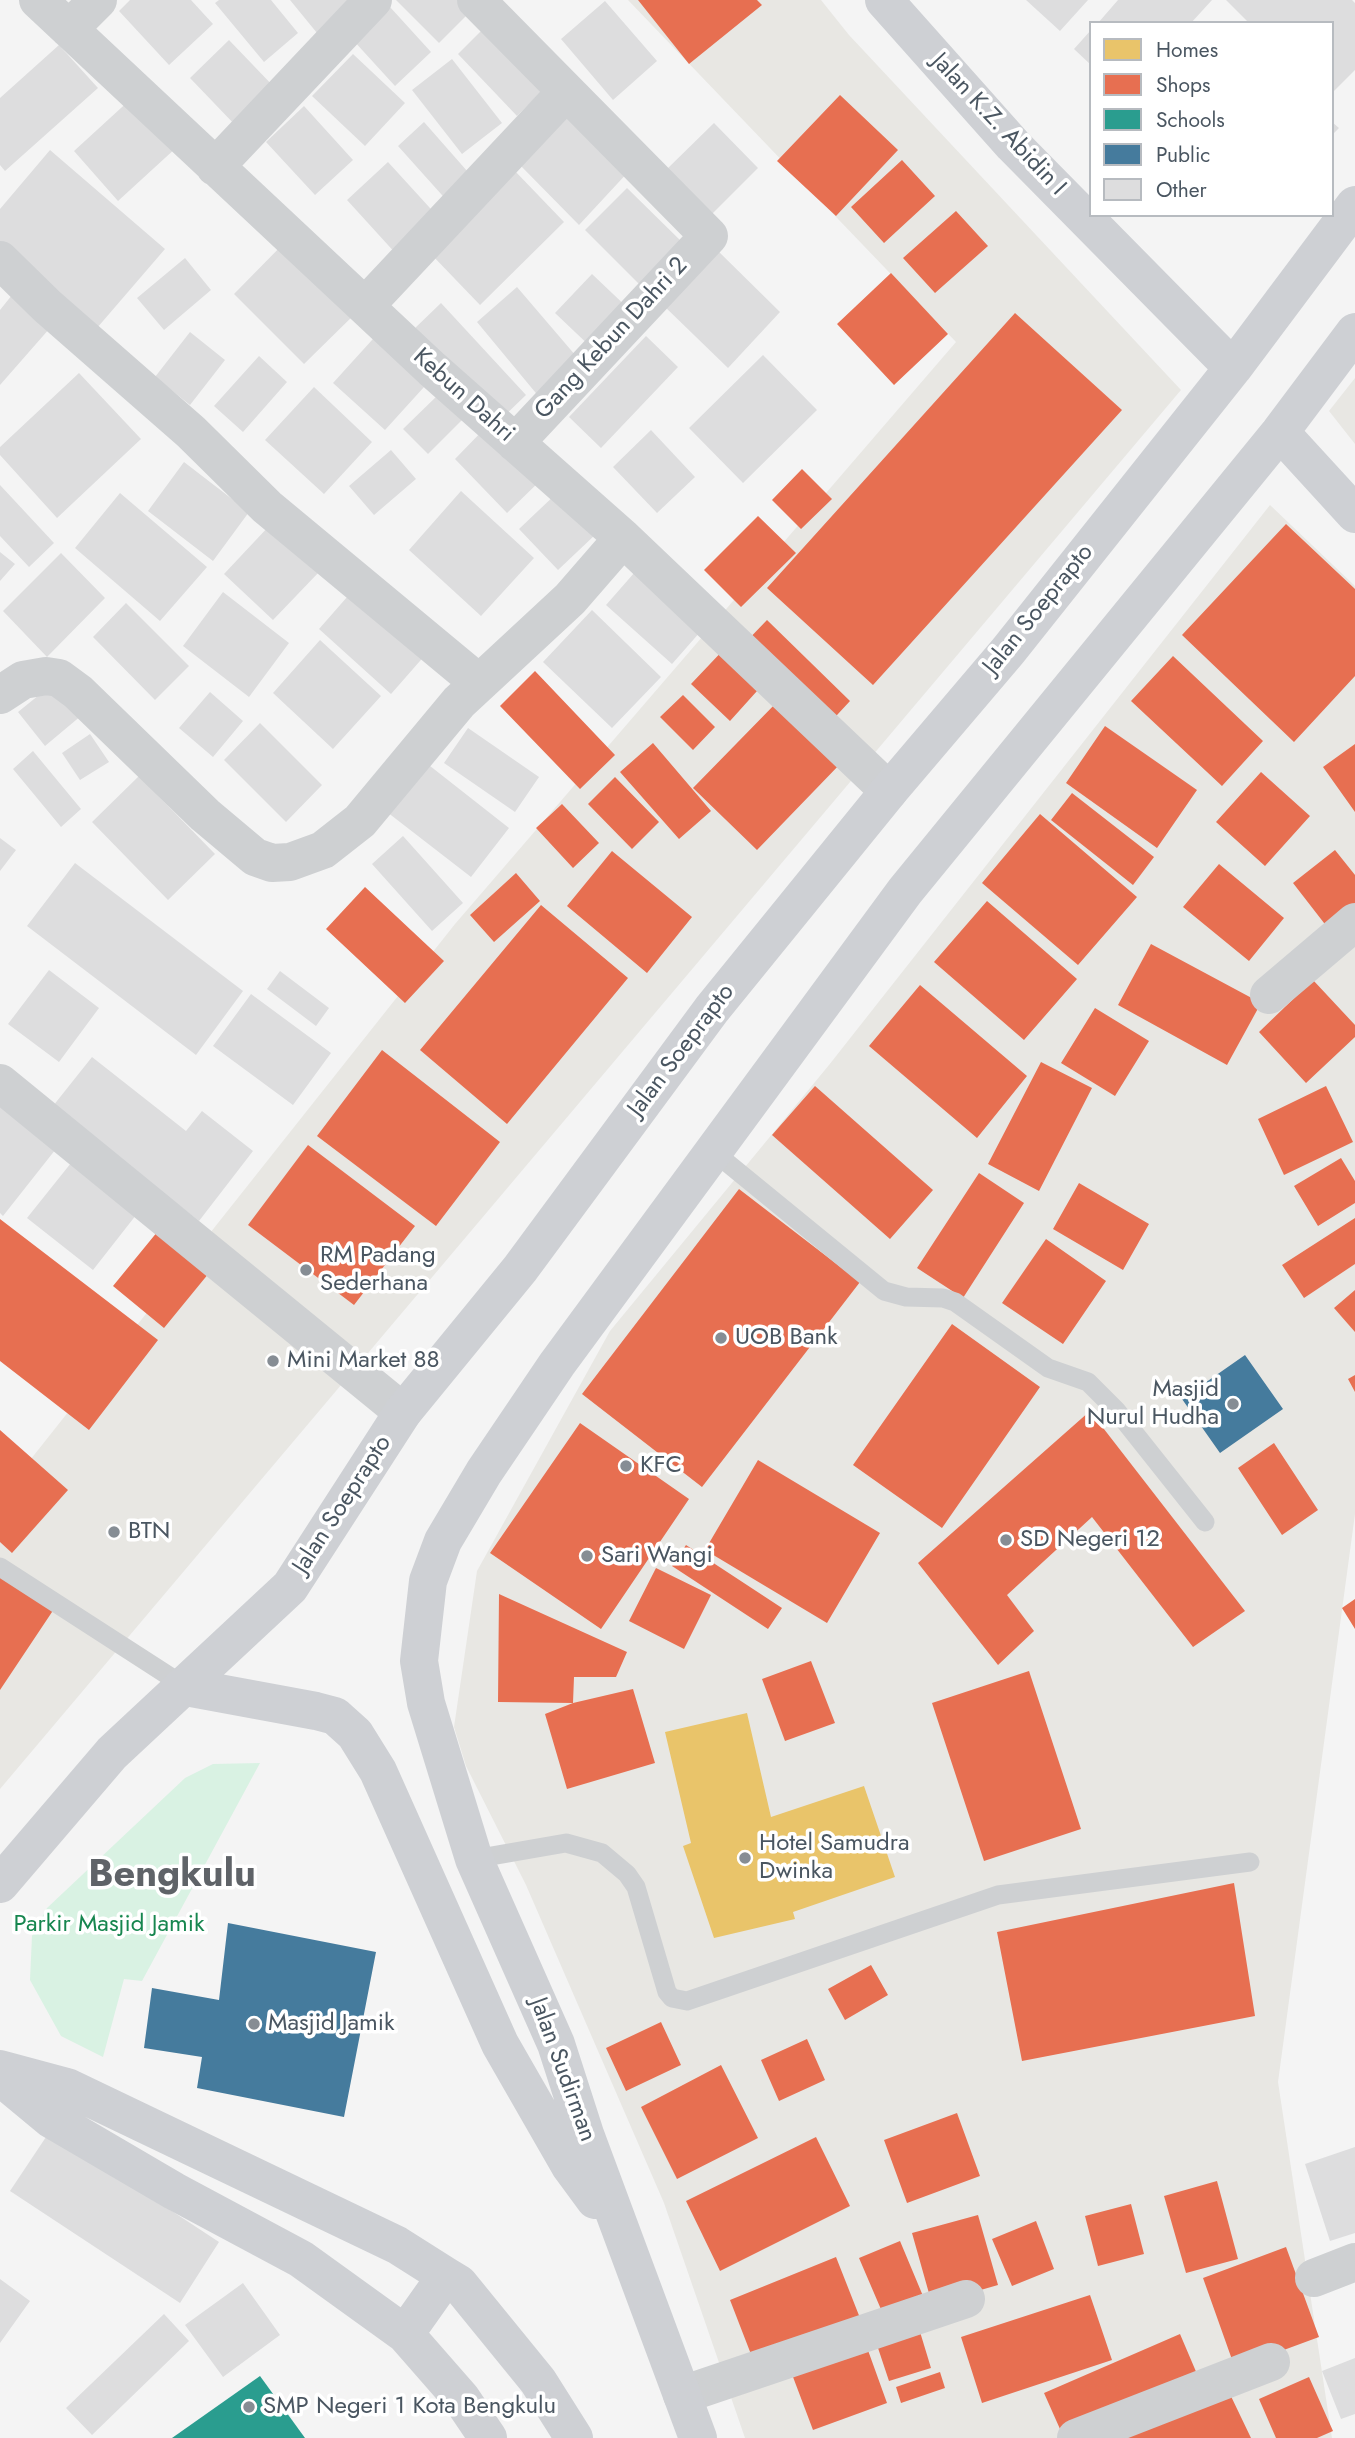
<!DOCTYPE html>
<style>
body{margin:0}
#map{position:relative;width:1355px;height:2438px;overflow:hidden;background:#f4f4f4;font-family:Jost,sans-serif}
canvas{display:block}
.legend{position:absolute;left:1089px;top:21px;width:245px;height:196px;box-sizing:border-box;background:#fff;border:2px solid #b7bbc0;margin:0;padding:9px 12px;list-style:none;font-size:21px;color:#4a5661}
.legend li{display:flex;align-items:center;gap:14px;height:35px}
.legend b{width:35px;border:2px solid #b7bbc0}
</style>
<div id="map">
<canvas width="1355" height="2438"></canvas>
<ul class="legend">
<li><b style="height:19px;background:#e9c46a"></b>Homes</li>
<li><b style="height:19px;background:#e76f51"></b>Shops</li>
<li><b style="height:19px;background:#2a9d8f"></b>Schools</li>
<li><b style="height:19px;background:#457b9d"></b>Public</li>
<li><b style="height:19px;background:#ddddde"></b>Other</li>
</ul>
</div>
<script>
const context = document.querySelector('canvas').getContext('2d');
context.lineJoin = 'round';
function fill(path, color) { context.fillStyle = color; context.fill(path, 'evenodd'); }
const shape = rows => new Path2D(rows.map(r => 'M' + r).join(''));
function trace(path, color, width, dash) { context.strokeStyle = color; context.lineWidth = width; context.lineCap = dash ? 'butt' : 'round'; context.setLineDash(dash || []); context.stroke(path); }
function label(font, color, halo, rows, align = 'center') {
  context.font = font + ' Jost,sans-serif'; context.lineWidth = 7; context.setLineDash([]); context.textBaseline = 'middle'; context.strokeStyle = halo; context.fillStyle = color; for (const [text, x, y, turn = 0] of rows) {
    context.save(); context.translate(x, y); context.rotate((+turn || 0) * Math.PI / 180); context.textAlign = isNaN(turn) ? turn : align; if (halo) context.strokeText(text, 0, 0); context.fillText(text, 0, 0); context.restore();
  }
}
fill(shape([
 [628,0,821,0,849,35,1181,390,0,1789,0,1498,455,924,956,342],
 [1355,378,1355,444,1329,411],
 [1270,505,1355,586,1355,1514,1278,2082,1332,2438,745,2438,664,2203,526,1885,466,1766,454,1727,477,1571,610,1331,829,1065]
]), '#e8e7e3');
fill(shape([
 [260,1763,142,1981,124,1979,103,2057,61,2036,30,1980,32,1936,47,1908,185,1778,213,1764]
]), '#d9f2e3');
fill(shape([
 [747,1713,771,1817,864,1786,895,1877,793,1912,795,1919,714,1938,683,1846,691,1843,665,1732]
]), '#e9c46a');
fill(shape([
 [638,0,757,0,762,5,689,64],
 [840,95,898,150,836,216,777,161],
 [902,160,935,196,884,243,851,207],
 [956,211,988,246,935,293,903,258],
 [891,273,948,334,894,385,837,324],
 [1015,313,1122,410,873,685,767,588],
 [802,469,832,499,801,529,772,500],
 [758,516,796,553,741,607,704,570],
 [1286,524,1355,589,1355,676,1294,742,1182,635],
 [767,620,850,701,825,728,742,646],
 [728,645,766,681,730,721,691,684],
 [1173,656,1263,741,1222,786,1131,701],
 [535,671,615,755,580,789,500,706],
 [683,695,715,727,693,750,660,717],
 [779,700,842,762,757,850,693,788],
 [1105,726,1197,790,1157,848,1066,783],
 [653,743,711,811,679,839,620,772],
 [1355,744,1355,812,1323,767],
 [1261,772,1310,816,1265,866,1216,822],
 [615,777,659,822,632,849,588,804],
 [1072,793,1154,857,1133,885,1051,820],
 [562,804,599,843,573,868,536,828],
 [1040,814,1137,897,1078,965,982,883],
 [1335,850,1355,875,1355,913,1331,932,1293,883],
 [612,851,692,917,647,973,567,906],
 [1219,864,1284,918,1249,961,1183,907],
 [516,873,540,901,494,942,470,915],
 [365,887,444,961,405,1003,326,929],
 [987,901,1077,979,1024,1040,934,962],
 [541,905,628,978,507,1124,420,1050],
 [1151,944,1261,1003,1227,1065,1118,1005],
 [1313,980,1355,1025,1355,1037,1306,1083,1259,1032],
 [920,985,1027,1076,977,1138,869,1046],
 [1095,1008,1149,1041,1115,1096,1061,1063],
 [382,1050,500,1142,436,1226,317,1136],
 [1041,1062,1092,1088,1039,1191,988,1164],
 [815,1086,933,1190,890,1239,772,1135],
 [1326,1086,1353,1142,1284,1175,1258,1119],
 [308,1145,415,1226,354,1305,248,1225],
 [1341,1158,1355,1181,1355,1203,1318,1226,1294,1186],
 [979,1173,1024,1203,963,1298,917,1268],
 [1079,1183,1149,1224,1123,1270,1053,1229],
 [739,1189,860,1282,702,1487,582,1394],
 [1355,1218,1355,1264,1304,1298,1282,1265],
 [0,1219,158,1340,89,1430,0,1361],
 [158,1231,209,1273,164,1328,113,1286],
 [1046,1239,1106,1281,1063,1344,1002,1303],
 [1355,1290,1355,1332,1334,1308],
 [952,1324,1040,1387,942,1528,853,1465],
 [1355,1375,1355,1392,1348,1379],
 [1090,1411,1245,1611,1193,1647,1092,1517,1007,1595,1034,1631,998,1665,918,1563],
 [580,1423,689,1499,601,1629,490,1553],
 [0,1430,68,1490,12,1553,0,1542],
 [1274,1443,1318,1510,1282,1535,1238,1468],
 [758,1460,880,1533,827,1623,705,1550],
 [686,1545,782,1608,768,1629,672,1566],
 [656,1568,711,1595,684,1649,629,1621],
 [0,1572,54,1609,0,1690],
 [499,1594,627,1652,616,1677,574,1677,573,1703,633,1689,655,1763,567,1789,545,1714,573,1703,498,1702],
 [1355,1599,1355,1629,1342,1608],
 [811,1661,835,1723,785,1741,762,1679],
 [1029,1671,1081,1829,984,1861,932,1703],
 [1234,1883,1255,2016,1022,2061,997,1932],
 [871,1965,888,1995,845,2020,828,1989],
 [661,2022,681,2065,626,2091,606,2048],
 [807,2039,825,2080,779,2101,761,2060],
 [721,2065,758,2138,677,2179,641,2107],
 [957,2113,980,2176,907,2203,884,2140],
 [816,2137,850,2206,720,2271,686,2201],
 [1217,2181,1238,2259,1186,2273,1164,2196],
 [1131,2204,1144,2254,1098,2266,1085,2216],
 [978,2215,998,2285,932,2304,912,2233],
 [1036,2221,1054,2269,1012,2286,992,2239],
 [900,2241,923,2296,883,2314,859,2258],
 [1286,2247,1319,2337,1235,2368,1203,2278],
 [836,2257,860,2318,754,2362,730,2300],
 [1090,2295,1112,2360,982,2403,961,2337],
 [917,2322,931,2368,889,2381,874,2336],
 [1180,2334,1200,2381,1064,2438,1044,2393],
 [865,2342,887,2403,813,2430,790,2369],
 [940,2372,945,2388,901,2403,896,2387],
 [1309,2377,1333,2431,1317,2438,1276,2438,1259,2399],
 [1228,2390,1251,2438,1125,2438]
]), '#e76f51');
fill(shape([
 [260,2376,305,2438,172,2438]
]), '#2a9d8f');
fill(shape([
 [1245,1355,1283,1409,1220,1453,1182,1399],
 [228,1923,376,1952,344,2117,197,2088,202,2057,144,2048,152,1988,219,2000]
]), '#457b9d');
fill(shape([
 [130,0,191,0,213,24,169,65,119,11],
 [219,0,271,0,298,33,264,62,215,3],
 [290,0,357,0,317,33],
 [396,0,467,0,475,7,439,43],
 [1026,0,1088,0,1060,31],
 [1118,0,1212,0,1191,23,1098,23],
 [1226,0,1352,0,1355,3,1355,70,1332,93,1332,23,1249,23],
 [605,1,657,61,613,100,561,39],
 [390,7,431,52,395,86,353,40],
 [490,22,549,84,517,116,458,54],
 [1091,30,1091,65,1074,49],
 [229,40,276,89,237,127,190,78],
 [59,45,98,88,5,171,0,165,0,98],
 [353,54,405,103,365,146,312,96],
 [452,59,502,123,462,154,412,90],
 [133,97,177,147,118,201,74,151],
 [304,106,353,160,315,195,266,142],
 [569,112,630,170,579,225,519,164],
 [424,122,475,180,450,204,398,146],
 [1332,122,1339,128,1332,135],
 [714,123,758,168,712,214,667,169],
 [50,150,165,249,97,328,0,244,0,209],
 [388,162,440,219,398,256,347,200],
 [514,170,564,222,480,305,430,253],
 [627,188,684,244,642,287,585,230],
 [289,238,360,309,304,364,234,294],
 [715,248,780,312,728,368,662,304],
 [185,258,211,290,164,330,137,298],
 [592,274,632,312,595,351,555,313],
 [517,287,582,363,540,398,477,322],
 [12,295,50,328,0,385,0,310],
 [441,303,526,395,498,422,413,330],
 [382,329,434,376,385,430,333,383],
 [190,332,225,360,190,405,155,377],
 [646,336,678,367,601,448,569,417],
 [763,355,817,410,743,483,689,428],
 [259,356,287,382,243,432,214,406],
 [79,373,141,439,57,518,0,455,0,447],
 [314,387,372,442,324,494,265,440],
 [439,394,463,419,428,454,403,429],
 [489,424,542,479,507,513,455,459],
 [651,430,695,477,657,513,613,467],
 [391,450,416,479,374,515,349,486],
 [184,462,249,512,213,561,148,511],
 [0,485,54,543,29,567,0,536],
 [461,491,534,558,481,616,409,550],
 [558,492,596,534,558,570,519,529],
 [120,493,207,567,160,621,75,548],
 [270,525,319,572,273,620,224,574],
 [0,552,15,564,0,581],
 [61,553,105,598,47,657,3,611],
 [642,564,708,623,672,664,606,605],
 [355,588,427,653,391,694,319,629],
 [223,592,289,643,249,697,183,646],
 [126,603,189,666,155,700,93,637],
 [592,610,661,677,612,728,543,662],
 [320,640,381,696,333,749,273,693],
 [55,682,82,715,45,746,18,712],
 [210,692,243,721,213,757,179,728],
 [260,723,322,785,286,822,224,760],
 [468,728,539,777,515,812,444,763],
 [90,734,109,762,80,780,62,753],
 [33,751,81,809,61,827,13,769],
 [425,762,509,828,471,877,387,812],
 [139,776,215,854,168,900,92,822],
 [403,836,463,903,432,931,372,864],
 [0,838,16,850,0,871],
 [75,863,243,991,196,1055,27,926],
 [49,970,99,1008,59,1062,8,1024],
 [280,971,329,1008,316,1026,267,989],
 [251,994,331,1053,293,1105,213,1046],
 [92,1057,186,1131,202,1111,253,1151,199,1221,53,1106],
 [0,1097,63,1140,3,1216,0,1213],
 [75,1158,140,1210,93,1270,27,1218],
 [50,2131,219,2242,180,2303,10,2191],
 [1355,2147,1355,2233,1330,2241,1305,2164],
 [0,2279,30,2301,0,2343],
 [243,2283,280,2335,223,2377,185,2325],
 [164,2314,189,2341,92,2435,66,2408],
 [1355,2358,1355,2414,1341,2419,1322,2371]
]), '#ddddde');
trace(shape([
 [714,1152,884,1291,906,1297,943,1298,955,1302,1048,1368,1088,1382,1116,1410,1205,1522],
 [0,1567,186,1687],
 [474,1859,566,1843,602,1853,627,1874,636,1887,667,1992,672,1998,687,2001,998,1895,1250,1862]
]), '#ced0d2', 19);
trace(shape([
 [38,0,432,369,623,538,889,791],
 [476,0,709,236,515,443],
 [69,29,98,0],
 [215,167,373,0],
 [0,260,47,306,191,432,267,507,479,683],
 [365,306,565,93],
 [0,695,23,680,46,676,59,678,78,692,205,815,255,857,272,863,290,862,323,850,360,821,459,702,570,599,623,538],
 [1269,995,1355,922],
 [0,1083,403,1412],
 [1314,2278,1355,2262],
 [682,2395,966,2299],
 [1076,2438,1271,2362]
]), '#ced0d2', 38);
trace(shape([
 [884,0,1013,145,1233,368],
 [1280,432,1355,514],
 [186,1687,316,1711,335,1716,355,1734,378,1771,500,2044,570,2166,595,2200],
 [0,1884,112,1753,290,1587,403,1412,520,1269,712,1009,889,791,1008,651,1233,368,1355,205],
 [0,2069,67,2087,397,2245,446,2276,459,2284,538,2381,574,2438],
 [0,2077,51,2119,174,2191,301,2259,405,2334,461,2398,488,2438],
 [405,2334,446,2276],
 [698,2438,585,2134,556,2044,474,1859,426,1703,419,1661,428,1581,443,1541,484,1472,557,1364,905,891,1280,432,1355,332]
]), '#ced0d4', 38);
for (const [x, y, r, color] of [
 [306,1270,7,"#868d94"],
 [721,1338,7,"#868d94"],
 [273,1361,7,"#868d94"],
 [1233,1404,7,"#868d94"],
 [626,1466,7,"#868d94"],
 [114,1532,7,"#868d94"],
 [1006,1540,7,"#868d94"],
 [587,1556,7,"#868d94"],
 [745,1858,7,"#868d94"],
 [254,2024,7,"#868d94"],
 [249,2407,7,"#868d94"]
]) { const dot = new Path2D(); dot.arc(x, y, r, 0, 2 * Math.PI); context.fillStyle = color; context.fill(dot); trace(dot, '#fff', 2.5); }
label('24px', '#4a5661', '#fff', [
 ["Jalan K.Z. Abidin I",998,125,47],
 ["Gang Kebun Dahri 2",612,339,-47],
 ["Kebun Dahri",463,396,42],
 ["Jalan Soeprapto",1039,610,-51],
 ["Jalan Soeprapto",682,1051,-53],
 ["Jalan Soeprapto",343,1505,-57],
 ["Jalan Sudirman",562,2070,70]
]);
label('24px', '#4a5661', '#fff', [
 ["RM Padang",320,1256],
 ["Sederhana",320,1284],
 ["UOB Bank",735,1338],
 ["Mini Market 88",287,1361],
 ["Masjid",1219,1390,"right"],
 ["Nurul Hudha",1219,1418,"right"],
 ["KFC",640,1466],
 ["BTN",128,1532],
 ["SD Negeri 12",1020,1540],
 ["Sari Wangi",601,1556],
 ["Hotel Samudra",759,1844],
 ["Dwinka",759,1872],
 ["Masjid Jamik",268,2024],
 ["SMP Negeri 1 Kota Bengkulu",263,2407]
], 'left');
label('24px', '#17864f', '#fff', [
 ["Parkir Masjid Jamik",109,1925]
]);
label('bold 38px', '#5f6368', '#fff', [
 ["Bengkulu",172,1877]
]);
</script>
